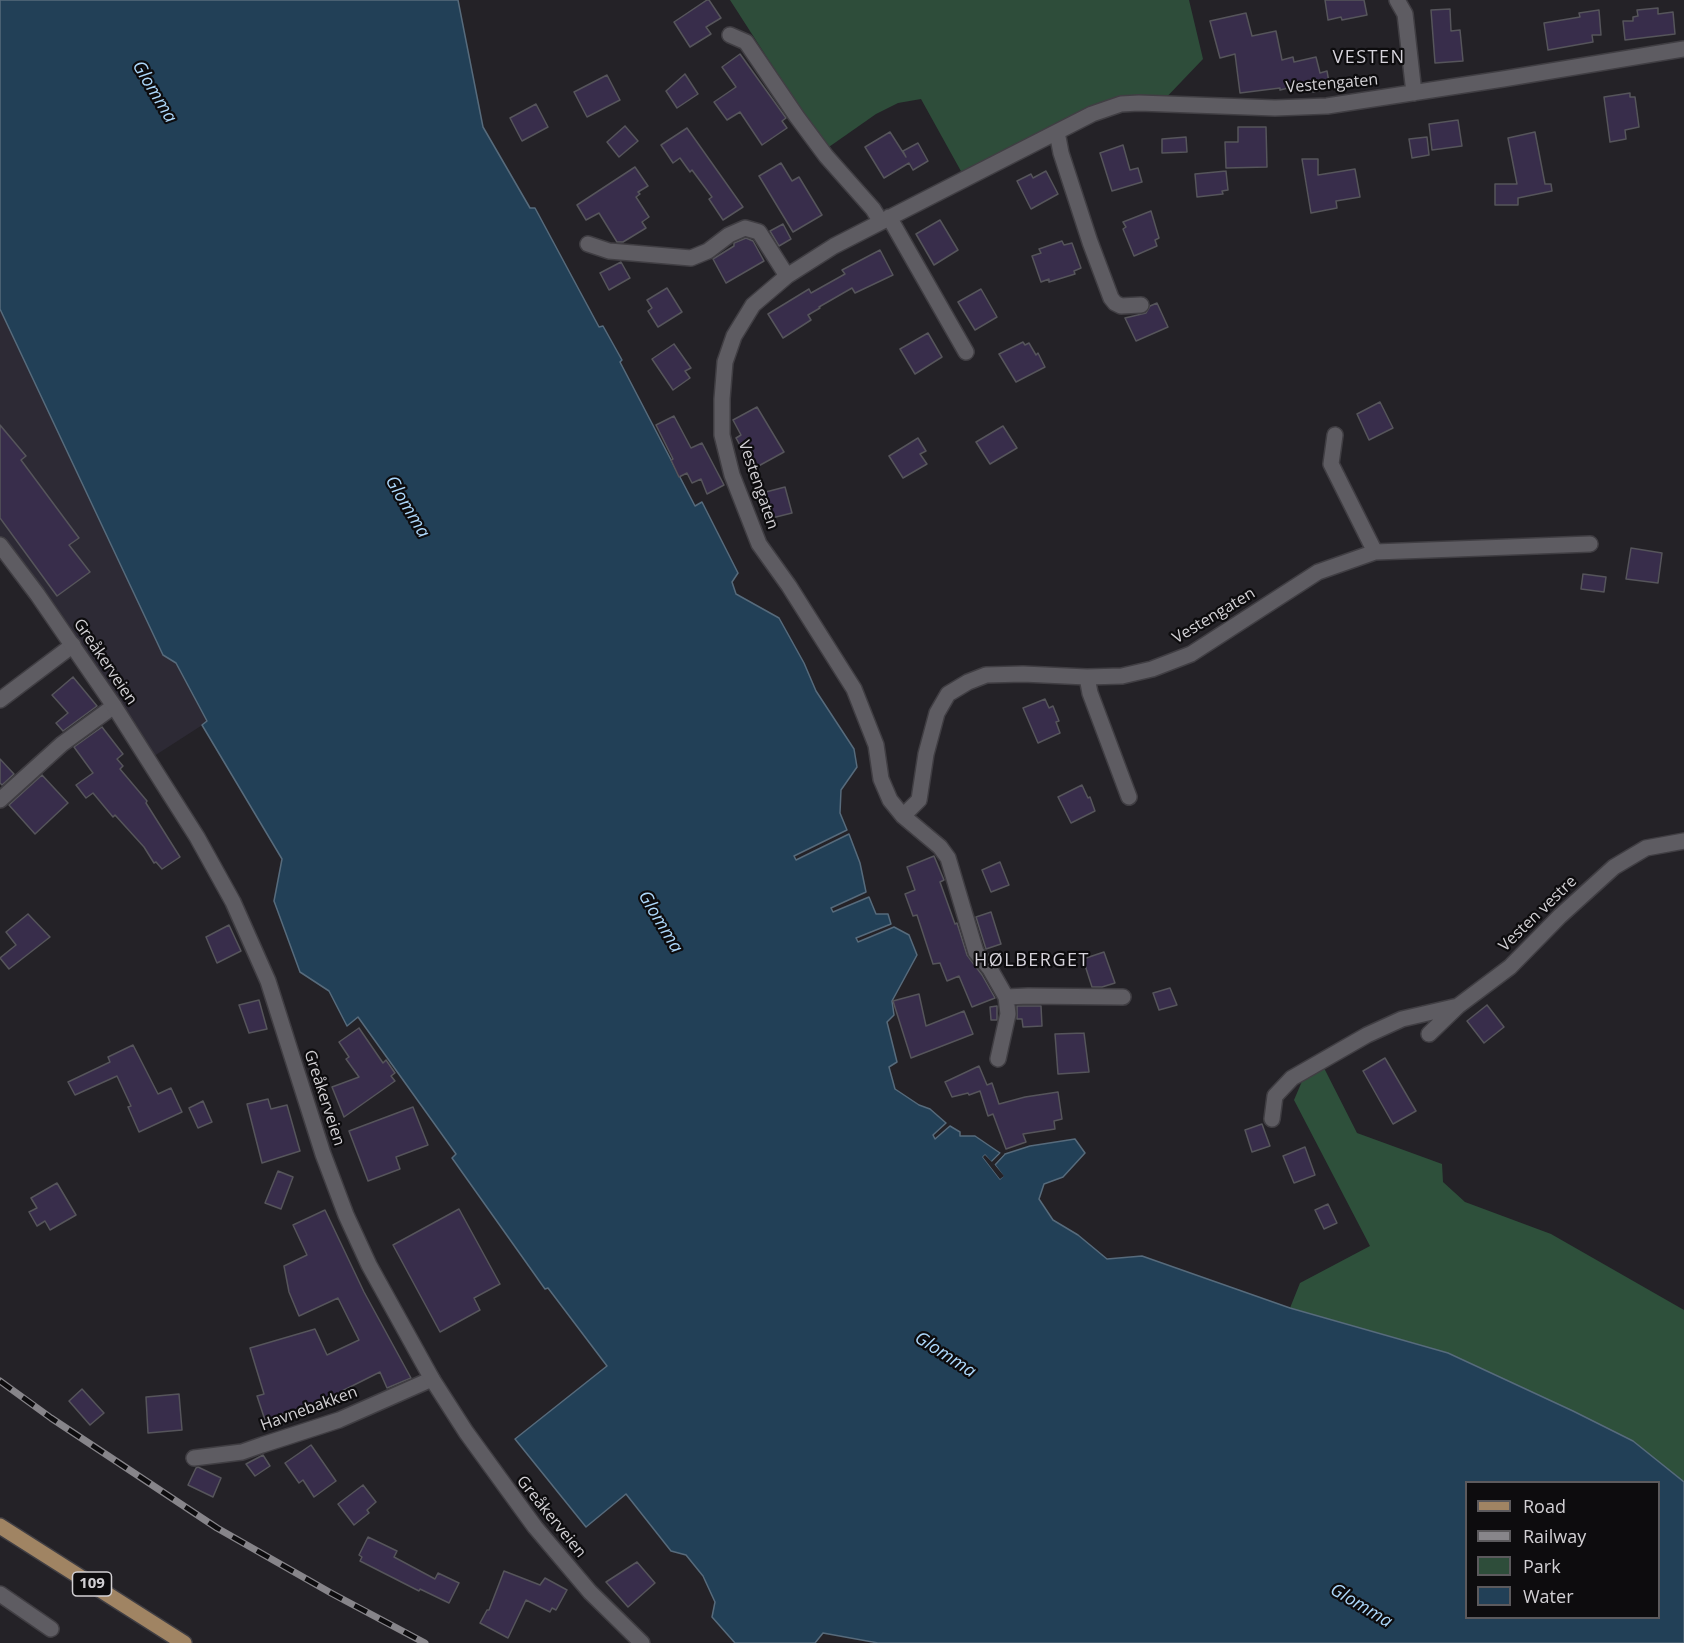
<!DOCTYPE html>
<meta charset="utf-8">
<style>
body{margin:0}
#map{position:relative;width:1684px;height:1643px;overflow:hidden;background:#242227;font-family:"Open Sans",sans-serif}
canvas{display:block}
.legend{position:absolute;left:1465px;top:1481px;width:195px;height:138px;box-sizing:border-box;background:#0d0c0e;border:2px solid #5c5a5d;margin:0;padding:8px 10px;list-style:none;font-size:18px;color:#d2d0d4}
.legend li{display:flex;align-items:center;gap:12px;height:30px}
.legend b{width:30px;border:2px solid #5c5a5d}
</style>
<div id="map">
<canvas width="1684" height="1643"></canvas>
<ul class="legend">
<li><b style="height:8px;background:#a08463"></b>Road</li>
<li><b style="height:8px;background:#87858a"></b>Railway</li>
<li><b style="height:16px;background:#2e4d3a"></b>Park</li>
<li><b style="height:16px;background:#224057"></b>Water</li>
</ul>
</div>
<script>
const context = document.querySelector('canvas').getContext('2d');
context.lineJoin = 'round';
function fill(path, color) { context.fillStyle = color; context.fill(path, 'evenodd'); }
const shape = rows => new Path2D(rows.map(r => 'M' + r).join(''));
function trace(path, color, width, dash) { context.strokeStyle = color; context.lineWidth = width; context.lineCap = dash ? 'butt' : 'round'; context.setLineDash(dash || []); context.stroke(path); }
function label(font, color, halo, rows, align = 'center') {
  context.font = font + ' "Open Sans",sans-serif'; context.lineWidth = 4.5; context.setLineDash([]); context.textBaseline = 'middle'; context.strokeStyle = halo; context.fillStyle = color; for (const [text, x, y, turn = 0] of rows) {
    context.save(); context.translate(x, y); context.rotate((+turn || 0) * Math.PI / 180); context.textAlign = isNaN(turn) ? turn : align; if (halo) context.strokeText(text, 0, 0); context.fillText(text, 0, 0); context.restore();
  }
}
fill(shape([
 [0,309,163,655,176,663,207,722,148,760,0,545]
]), '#2d2a35');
fill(shape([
 [730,0,1189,0,1203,59,1160,104,1139,103,962,173,921,99,898,103,876,114,826,149]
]), '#2e4d3a');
fill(shape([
 [1324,1068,1357,1133,1442,1164,1443,1182,1465,1202,1551,1234,1684,1310,1684,1482,1633,1441,1573,1411,1448,1353,1290,1308,1300,1283,1370,1246,1294,1100,1303,1079]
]), '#2e503b');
const water = shape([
 [0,0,458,0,483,127,530,208,535,208,599,327,603,326,622,360,620,362,695,506,702,502,738,573,732,582,736,594,779,618,804,663,816,691,854,749,857,767,841,790,840,813,847,830,794,856,796,860,849,834,860,863,866,892,831,908,833,912,869,897,876,914,888,914,891,924,856,938,858,942,894,927,909,935,917,955,892,1001,894,1015,887,1022,897,1062,889,1067,895,1089,919,1105,930,1109,946,1123,933,1135,935,1139,950,1126,960,1132,960,1136,975,1136,1000,1153,991,1162,985,1155,983,1157,1000,1179,1003,1176,995,1165,1005,1154,1030,1146,1075,1139,1085,1153,1063,1177,1044,1184,1039,1199,1053,1220,1078,1235,1107,1259,1142,1256,1290,1308,1448,1353,1573,1411,1633,1441,1684,1482,1684,1643,878,1643,823,1633,815,1643,735,1643,712,1617,715,1602,703,1576,686,1555,671,1551,626,1494,586,1527,515,1439,607,1366,548,1288,545,1289,452,1158,456,1154,358,1017,347,1026,329,991,300,972,274,901,282,859,202,725,207,721,176,663,163,655,0,309,0,0],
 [1466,1482,1658,1482,1658,1618,1466,1618,1466,1482]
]);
fill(water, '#224057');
trace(water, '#576b7c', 1.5);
fill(shape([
 [1001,1153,1004,1154,994,1164,1004,1176,1000,1179,983,1157,985,1155,992,1162]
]), '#242227');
const building = shape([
 [707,0,709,0,721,18,706,27,711,34,690,47,674,22,707,0],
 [1325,0,1364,0,1367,15,1342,20,1341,17,1328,20,1325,0],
 [1658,8,1658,14,1673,12,1675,34,1625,40,1623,21,1633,21,1633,17,1638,16,1637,10,1658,8],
 [1450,9,1451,31,1460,30,1463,61,1435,63,1431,10,1450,9],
 [1599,10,1601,35,1592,35,1593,42,1548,50,1544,23,1580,17,1579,13,1599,10],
 [1246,13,1252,36,1276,31,1282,60,1293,57,1294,62,1316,57,1320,73,1327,71,1330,88,1313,92,1313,89,1303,91,1301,85,1280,90,1280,88,1240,93,1235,54,1220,58,1210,21,1246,13],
 [740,54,786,118,782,121,787,128,762,145,740,112,727,120,714,102,736,87,722,67,740,54],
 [685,74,698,94,677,108,666,91,685,74],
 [607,75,620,100,587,117,574,92,607,75],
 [1630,93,1630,97,1635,97,1639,127,1625,130,1626,139,1610,142,1604,97,1630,93],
 [536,104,548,127,522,141,510,118,536,104],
 [1458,120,1462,146,1432,150,1429,124,1458,120],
 [625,126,638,141,619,157,607,142,625,126],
 [1238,127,1266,127,1267,167,1226,168,1225,142,1238,142,1238,127],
 [687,128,743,207,723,220,709,199,712,197,692,170,690,172,680,158,673,163,661,145,687,128],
 [890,132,906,157,903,151,918,143,928,161,913,170,909,163,884,178,865,147,890,132],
 [1535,132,1545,184,1551,184,1552,191,1518,198,1518,205,1495,205,1495,184,1517,184,1508,138,1535,132],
 [1186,137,1187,152,1162,153,1162,139,1186,137],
 [1427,137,1429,155,1412,158,1409,139,1427,137],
 [1123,145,1130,170,1138,168,1142,182,1112,191,1100,153,1123,145],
 [1302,159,1318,159,1318,175,1355,169,1360,197,1336,201,1337,208,1311,213,1302,159],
 [781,163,792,181,799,177,822,215,793,232,759,176,781,163],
 [635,167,648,186,638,192,640,194,636,197,649,217,642,222,646,228,623,242,617,242,599,213,586,220,577,205,635,167],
 [1046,171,1058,194,1031,209,1017,181,1031,174,1033,178,1046,171],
 [1226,171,1228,190,1222,191,1223,194,1197,197,1195,174,1226,171],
 [1151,211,1159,238,1155,240,1157,246,1134,256,1123,229,1126,227,1123,222,1151,211],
 [940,220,958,250,934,265,916,234,940,220],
 [783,224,791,239,779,246,770,231,783,224],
 [746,238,753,241,764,261,726,283,713,259,734,246,734,243,746,238],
 [1062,241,1064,245,1072,243,1081,268,1074,271,1075,274,1049,282,1049,279,1041,282,1032,256,1041,253,1039,249,1062,241],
 [880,250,893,275,855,293,852,288,819,307,820,308,808,315,811,320,783,338,768,314,809,289,811,293,845,274,842,270,880,250],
 [621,262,630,278,609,290,600,273,621,262],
 [667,288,682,312,658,327,648,311,652,308,647,300,667,288],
 [981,289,997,317,975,330,958,302,981,289],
 [1157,303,1168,327,1136,341,1125,318,1146,313,1150,306,1157,303],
 [928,333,942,357,915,374,900,349,928,333],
 [1023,342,1025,345,1029,343,1036,355,1038,353,1045,367,1016,382,999,354,1023,342],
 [674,344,691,368,685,371,690,378,673,390,652,359,674,344],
 [1380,402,1393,428,1369,440,1357,414,1380,402],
 [757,407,784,452,753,469,736,438,741,435,733,420,757,407],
 [674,416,691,448,702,443,724,485,707,494,701,479,692,483,687,473,679,477,671,460,673,459,656,425,674,416],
 [0,425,26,456,21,460,79,538,69,545,90,572,57,596,0,518,0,425],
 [1003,426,1017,448,990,464,976,442,1003,426],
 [918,438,926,451,920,454,927,464,903,478,889,456,918,438],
 [785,487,792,513,764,520,758,494,785,487],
 [1631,548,1662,553,1658,583,1626,579,1631,548],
 [1583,574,1606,577,1604,592,1581,589,1583,574],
 [73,677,97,706,63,731,56,723,68,713,52,695,73,677],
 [1045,699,1049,708,1053,706,1059,721,1056,722,1060,733,1038,743,1023,708,1045,699],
 [102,727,123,754,117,759,123,766,120,769,147,801,146,803,180,857,162,869,156,862,154,863,144,847,115,815,113,817,93,793,86,798,76,785,93,773,74,747,102,727],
 [0,759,14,774,2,785,0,783,0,759],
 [42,775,68,803,35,834,9,805,42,775],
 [1082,785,1088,798,1090,797,1095,811,1071,823,1058,797,1082,785],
 [934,856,944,880,940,882,955,924,957,923,967,955,982,975,995,998,972,1007,959,976,947,981,940,963,933,964,917,915,913,916,905,894,915,890,907,867,934,856],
 [1000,862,1009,885,991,892,982,870,1000,862],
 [991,912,1001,944,986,949,976,917,991,912],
 [28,914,50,937,9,969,0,958,16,945,6,932,28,914],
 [229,925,241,951,217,963,206,937,229,925],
 [1104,952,1115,983,1102,987,1092,987,1083,959,1104,952],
 [1170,988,1177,1005,1159,1010,1153,993,1170,988],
 [919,994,926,1026,964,1011,973,1034,911,1058,893,1001,919,994],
 [259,1000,267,1029,249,1033,239,1005,259,1000],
 [1487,1005,1504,1027,1484,1043,1467,1021,1487,1005],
 [997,1006,997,1020,991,1020,990,1007,997,1006],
 [1017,1006,1041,1006,1042,1026,1023,1027,1022,1019,1017,1019,1017,1006],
 [359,1028,383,1063,386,1060,395,1073,391,1076,395,1081,344,1117,332,1087,359,1077,346,1059,349,1057,339,1042,359,1028],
 [1084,1033,1089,1072,1058,1074,1055,1034,1084,1033],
 [133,1045,158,1094,171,1088,182,1112,139,1132,128,1107,131,1106,117,1076,75,1095,68,1082,110,1062,108,1057,133,1045],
 [1385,1058,1416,1111,1393,1124,1363,1071,1385,1058],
 [979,1066,987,1085,992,1083,999,1104,1025,1097,1058,1092,1062,1119,1054,1121,1055,1129,1023,1134,1026,1142,1006,1149,993,1114,988,1116,980,1091,969,1095,968,1093,952,1097,945,1082,979,1066],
 [268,1099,271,1109,287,1105,300,1151,262,1163,247,1104,268,1099],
 [203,1101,212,1122,198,1128,189,1108,203,1101],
 [413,1107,428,1145,396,1157,400,1169,368,1181,349,1131,413,1107],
 [1262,1124,1270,1146,1252,1152,1245,1130,1262,1124],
 [1305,1147,1315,1175,1294,1183,1283,1156,1305,1147],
 [278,1171,293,1177,281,1209,265,1203,278,1171],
 [57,1183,76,1215,50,1230,45,1221,37,1226,29,1212,37,1208,31,1198,57,1183],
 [1328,1204,1337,1223,1324,1229,1315,1210,1328,1204],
 [459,1209,500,1284,474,1298,480,1310,440,1332,393,1245,459,1209],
 [325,1210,364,1292,411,1378,387,1388,380,1372,342,1391,344,1394,265,1420,257,1396,264,1394,250,1348,315,1329,327,1355,359,1340,338,1298,299,1316,289,1292,284,1266,307,1255,293,1225,325,1210],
 [82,1389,104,1413,90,1425,69,1401,82,1389],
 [179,1394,182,1430,148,1433,146,1397,179,1394],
 [311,1445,336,1481,314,1497,303,1480,299,1483,285,1463,311,1445],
 [263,1455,270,1466,255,1476,246,1464,263,1455],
 [198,1467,221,1478,213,1497,188,1485,196,1468,198,1467],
 [363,1485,376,1502,367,1510,369,1513,354,1525,338,1504,363,1485],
 [368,1537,397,1551,394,1557,435,1579,438,1573,459,1583,449,1603,420,1589,419,1591,360,1561,362,1557,359,1555,368,1537],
 [637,1562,655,1583,628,1607,606,1582,637,1562],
 [504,1571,540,1585,545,1578,567,1590,556,1610,552,1608,550,1612,526,1600,508,1638,480,1623,487,1610,489,1610,504,1571]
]);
fill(building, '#382d4b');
trace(building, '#56555b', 1.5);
const minor = shape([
 [1397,0,1405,14,1414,93],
 [730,35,746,42,797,117,826,156,873,209,881,222],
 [1057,132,1061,153,1090,242,1111,298,1115,303,1121,306,1141,305],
 [889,217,966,352],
 [588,244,609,251,691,258,708,251,729,235,745,228,759,232,787,276],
 [1335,435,1331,464,1375,552],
 [1087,677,1090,693,1129,797],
 [0,700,73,645],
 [0,800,62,744,114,706],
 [903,816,919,800,926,754,937,713,948,694,968,682,986,675,1023,674,1087,677,1122,676,1152,669,1191,654,1318,572,1375,552,1590,544],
 [1006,997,1028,996,1123,997],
 [1429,1034,1458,1006,1510,967,1560,916,1614,867,1646,848,1684,841],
 [998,1059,1008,1014,1006,997,990,969,976,952,948,858,940,847,903,816,890,800,881,779,876,745,854,689,789,586,759,544,732,475,722,435,722,399,725,362,734,336,753,305,787,276,834,246,1092,114,1121,104,1139,103,1275,108,1327,106,1503,79,1684,49],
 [1272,1119,1275,1096,1292,1078,1367,1035,1402,1019,1458,1006],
 [194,1458,242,1452,262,1445,339,1420,432,1379],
 [0,1594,51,1629]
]);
const secondary = shape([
 [0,545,37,594,114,706,197,837,233,902,268,981,323,1154,346,1215,369,1265,432,1379,466,1432,535,1527,590,1592,642,1643]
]);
const primary = shape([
 [0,1526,184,1643]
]);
trace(minor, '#403e43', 18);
trace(secondary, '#403e43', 18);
trace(primary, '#403e43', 18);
trace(minor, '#5e5c62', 15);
trace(secondary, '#5e5c62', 15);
trace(primary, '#a08463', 15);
const rail = shape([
 [0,1381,51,1418,217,1528,331,1593,425,1643]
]);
trace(rail, '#87858a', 7);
trace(rail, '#0d0c0e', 4.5, [14]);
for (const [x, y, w] of [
 [92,1584,39]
]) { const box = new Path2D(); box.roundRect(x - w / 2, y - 12, w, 24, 4.5); context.fillStyle = '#0d0c0e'; context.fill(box); trace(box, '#d2d0d4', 1.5); }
label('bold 15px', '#d2d0d4', null, [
 ["109",92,1584]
]);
label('16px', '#d2d0d4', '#0d0c0e', [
 ["Vestengaten",1332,84,-5],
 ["Vestengaten",758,485,71],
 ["Vestengaten",1214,616,-31],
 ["Greåkerveien",105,662,56],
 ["Vesten vestre",1538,914,-44],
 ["Greåkerveien",324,1098,72],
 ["Havnebakken",309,1409,-20],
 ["Greåkerveien",551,1517,51]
]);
context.letterSpacing = '1.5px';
label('18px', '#d7d4dc', '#0d0c0e', [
 ["VESTEN",1369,58],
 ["HØLBERGET",1032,961]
]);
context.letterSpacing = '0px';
label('italic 18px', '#add8fb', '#0d0c0e', [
 ["Glomma",154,92,59],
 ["Glomma",407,507,59],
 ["Glomma",660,922,59],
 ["Glomma",945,1355,33],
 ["Glomma",1361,1606,31]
]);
</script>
